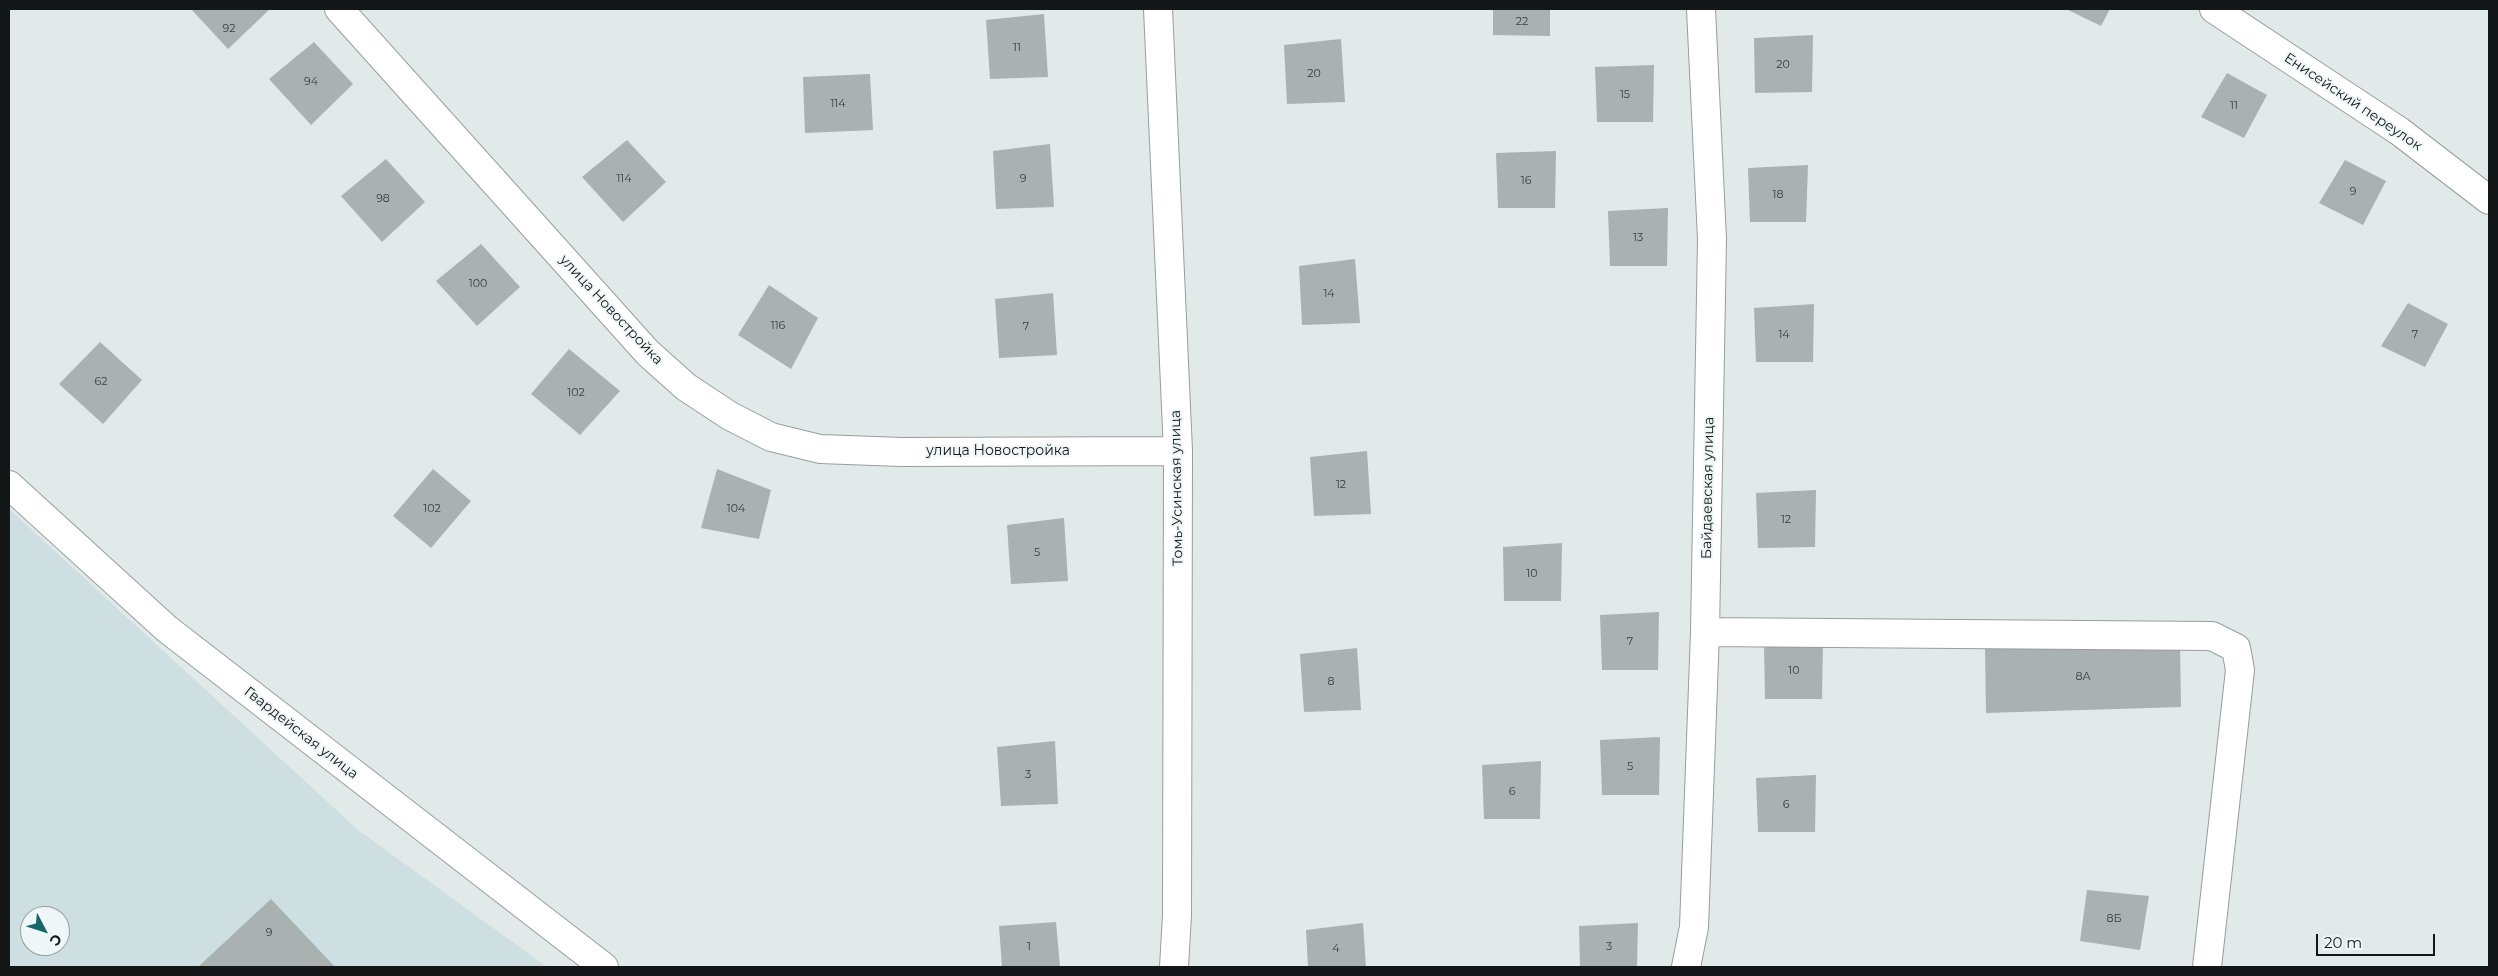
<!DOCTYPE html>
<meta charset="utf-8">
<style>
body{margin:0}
#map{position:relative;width:2498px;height:976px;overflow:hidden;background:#e1e9e9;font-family:Montserrat,sans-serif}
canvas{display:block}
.frame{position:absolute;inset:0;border:10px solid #141717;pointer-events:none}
.north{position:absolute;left:20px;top:906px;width:50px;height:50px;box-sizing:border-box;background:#eef6f7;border:1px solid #979d9d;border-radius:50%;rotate:130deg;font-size:14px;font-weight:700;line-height:20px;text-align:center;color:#141717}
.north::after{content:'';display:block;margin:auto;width:18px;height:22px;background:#17656a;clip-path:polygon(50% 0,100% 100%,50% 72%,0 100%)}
.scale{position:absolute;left:2316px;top:934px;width:119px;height:22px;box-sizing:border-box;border:2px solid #141717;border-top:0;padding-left:6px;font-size:15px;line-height:18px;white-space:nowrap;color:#141717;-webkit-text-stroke:4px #eef6f7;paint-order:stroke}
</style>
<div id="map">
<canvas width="2498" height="976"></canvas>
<div class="frame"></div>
<div class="north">С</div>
<div class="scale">20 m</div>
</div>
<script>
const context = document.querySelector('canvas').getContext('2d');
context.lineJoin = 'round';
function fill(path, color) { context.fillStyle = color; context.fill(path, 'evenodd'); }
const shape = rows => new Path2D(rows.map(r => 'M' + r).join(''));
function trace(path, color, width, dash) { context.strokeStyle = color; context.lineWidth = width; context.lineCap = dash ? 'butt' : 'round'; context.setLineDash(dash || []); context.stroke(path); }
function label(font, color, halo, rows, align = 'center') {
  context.font = font + ' Montserrat,sans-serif'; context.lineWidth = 4; context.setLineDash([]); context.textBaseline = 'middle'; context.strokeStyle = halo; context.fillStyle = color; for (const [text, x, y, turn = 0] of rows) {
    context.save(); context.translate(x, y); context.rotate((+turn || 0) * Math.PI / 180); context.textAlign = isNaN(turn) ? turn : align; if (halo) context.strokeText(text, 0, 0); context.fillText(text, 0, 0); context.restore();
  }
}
fill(shape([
 [9,509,358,830,547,967,9,967],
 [30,916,60,916,60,946,30,946]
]), '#cddfe0');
fill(shape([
 [191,9,270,9,228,49],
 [1493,9,1550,9,1550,36,1493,35],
 [2066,9,2110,9,2101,26],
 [1044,14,1048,77,990,79,986,20],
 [1813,35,1812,92,1755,93,1754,38],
 [1341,39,1345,102,1287,104,1284,45],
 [314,42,353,84,311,125,269,79],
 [1654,65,1653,122,1597,122,1595,67],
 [2227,73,2267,95,2244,138,2201,117],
 [870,74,873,130,805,133,803,77],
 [627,140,666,182,623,222,582,177],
 [1050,144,1054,207,996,209,993,151],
 [1556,151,1555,208,1498,208,1496,153],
 [386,159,425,202,382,242,341,196],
 [2345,160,2386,181,2363,225,2319,203],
 [1808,165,1806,222,1750,222,1748,168],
 [1668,208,1667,266,1610,266,1608,211],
 [481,244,520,287,477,326,436,281],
 [1355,259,1360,323,1302,325,1299,266],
 [769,285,818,318,791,369,738,335],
 [1053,293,1057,355,999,358,995,299],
 [2408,303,2448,324,2425,367,2381,346],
 [1814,304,1813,362,1756,362,1754,308],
 [100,342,142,380,103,424,59,384],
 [569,349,620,391,580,435,531,394],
 [1367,451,1371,514,1314,516,1310,457],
 [433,469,471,501,431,548,393,516],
 [717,469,771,490,759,539,701,528],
 [1816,490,1815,547,1758,548,1756,493],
 [1064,518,1068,581,1011,584,1007,525],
 [1562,543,1561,601,1504,601,1503,547],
 [1659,612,1658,670,1602,670,1600,615],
 [1823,641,1822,699,1765,699,1764,644],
 [2180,643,2181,707,1986,713,1985,646],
 [1357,648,1361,710,1304,712,1300,654],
 [1660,737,1659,795,1602,795,1600,740],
 [1055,741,1058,804,1001,806,997,747],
 [1541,761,1540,819,1484,819,1482,765],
 [1816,775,1815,832,1758,832,1756,778],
 [2087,890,2149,896,2140,950,2080,941],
 [271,899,335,967,198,967],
 [1056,922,1060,967,1002,967,999,926],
 [1363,923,1366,967,1308,967,1306,930],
 [1638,923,1637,967,1580,967,1579,926]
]), '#a9b1b1');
const minor = shape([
 [339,9,648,353,686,387,730,416,771,437,820,449,902,452,1178,451],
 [1158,9,1178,451,1177,915,1174,967],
 [2214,9,2399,131,2489,200],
 [9,485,167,629,604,967],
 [1705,632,2212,636,2236,648,2240,670,2207,967],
 [1686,967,1694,927,1705,632,1712,239,1701,9]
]);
trace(minor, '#979e9f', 30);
trace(minor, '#fff', 28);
label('11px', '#393e3e', null, [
 ["22",1522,22],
 ["92",229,29],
 ["11",1017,48],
 ["20",1783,65],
 ["20",1314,74],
 ["94",311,82],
 ["15",1625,95],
 ["114",838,104],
 ["11",2234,106],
 ["114",624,179],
 ["9",1023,179],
 ["16",1526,181],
 ["9",2353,192],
 ["18",1778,195],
 ["98",383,199],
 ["13",1638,238],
 ["100",478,284],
 ["14",1329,294],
 ["116",778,326],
 ["7",1026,327],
 ["14",1784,335],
 ["7",2415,335],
 ["62",101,382],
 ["102",576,393],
 ["12",1341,485],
 ["102",432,509],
 ["104",736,509],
 ["12",1786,520],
 ["5",1037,553],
 ["10",1532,574],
 ["7",1630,642],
 ["10",1794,671],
 ["8А",2083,677],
 ["8",1331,682],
 ["5",1630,767],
 ["3",1028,775],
 ["6",1512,792],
 ["6",1786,805],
 ["8Б",2114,919],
 ["9",269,933],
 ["1",1029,947],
 ["3",1609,947],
 ["4",1336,949]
]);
label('14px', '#141717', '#eef6f7', [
 ["Енисейский переулок",2353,102,34],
 ["улица Новостройка",611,310,47],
 ["улица Новостройка",998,451],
 ["Томь-Усинская улица",1177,488,-91],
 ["Байдаевская улица",1708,488,-89],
 ["Гвардейская улица",301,733,38]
]);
</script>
